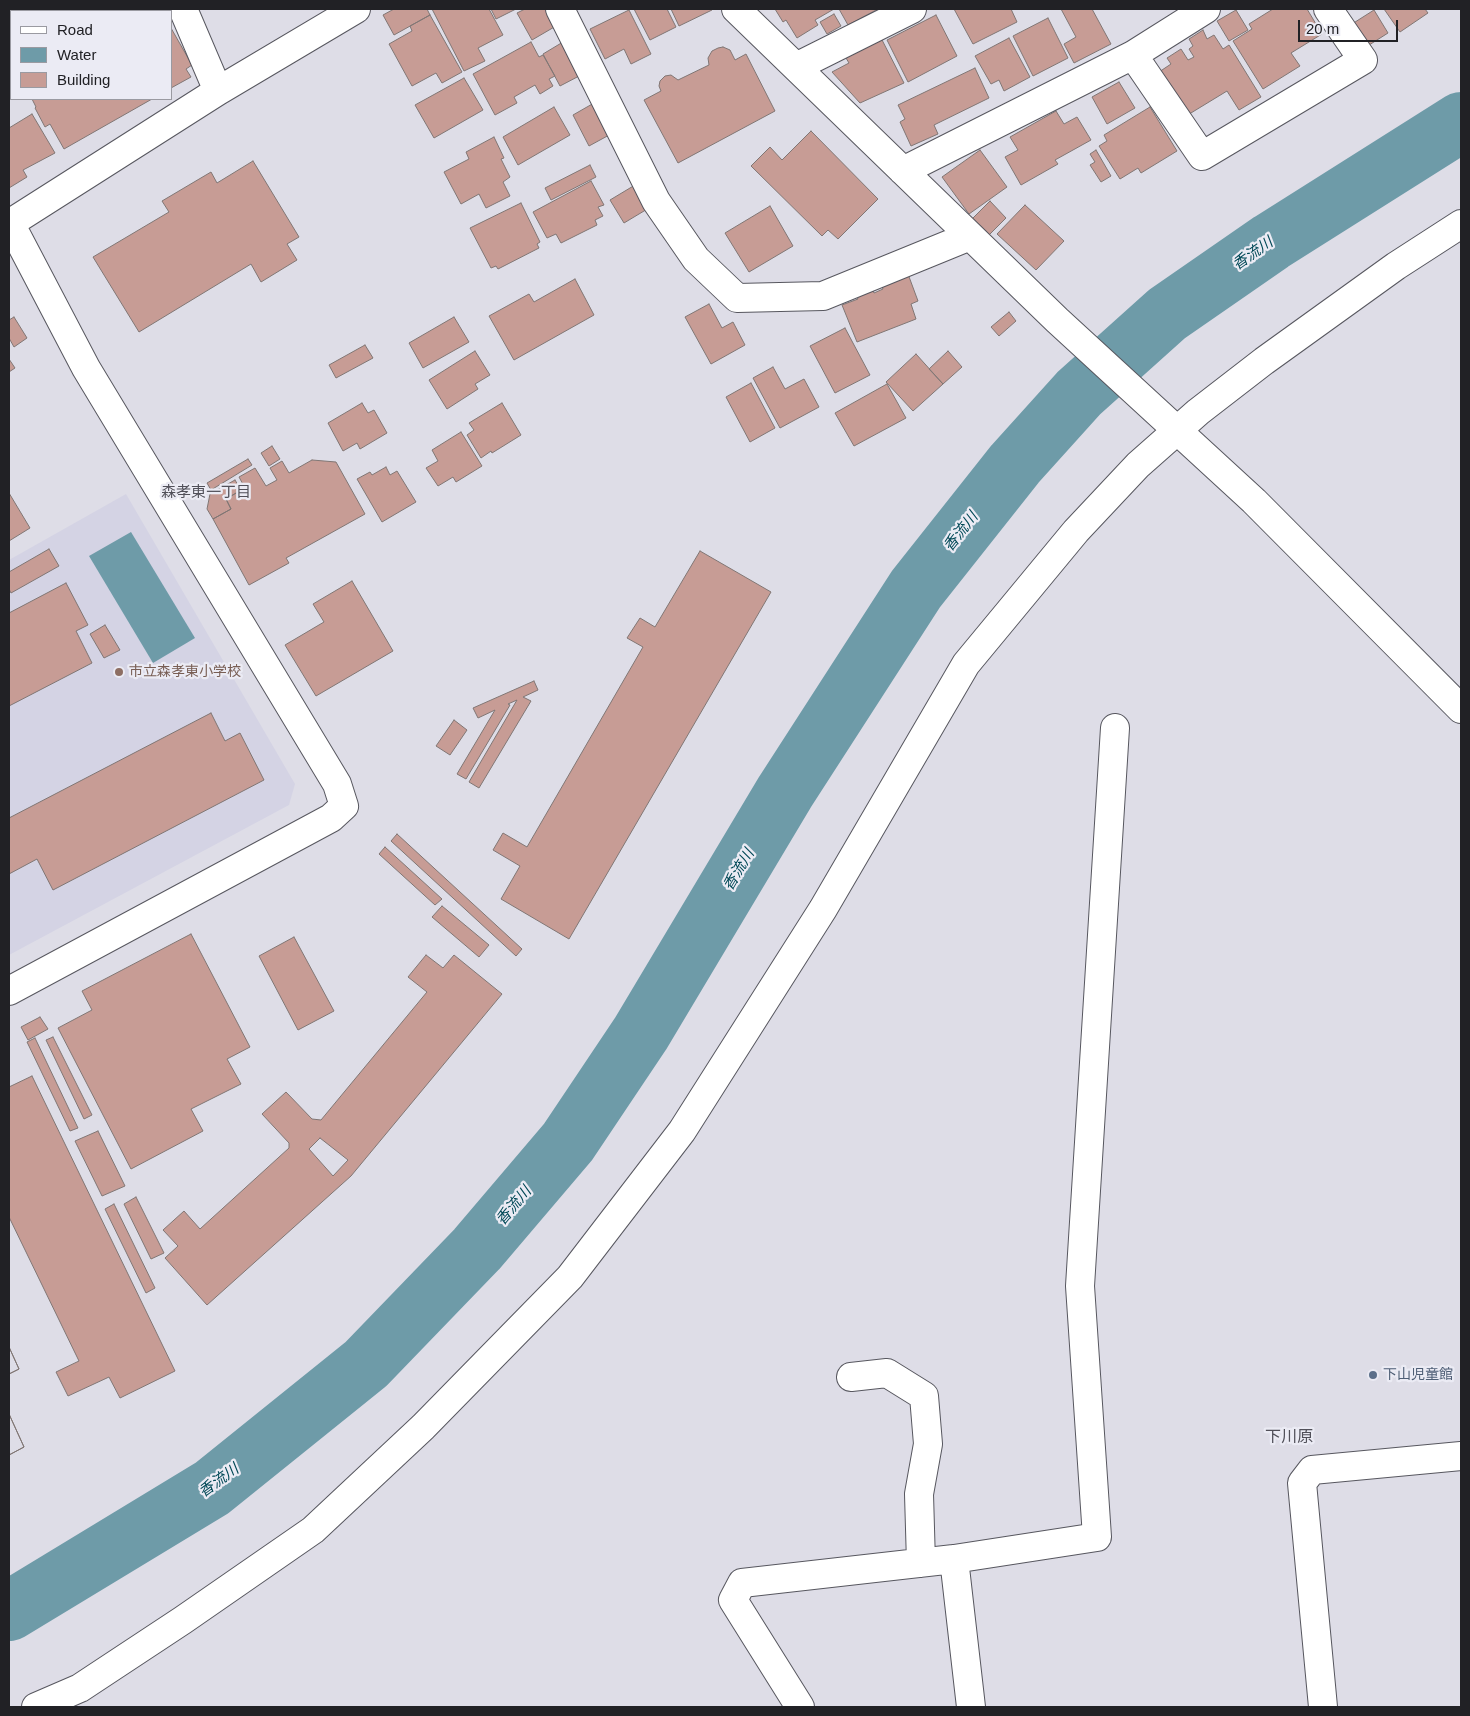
<!DOCTYPE html>
<meta charset="utf-8">
<style>
body{margin:0}
#map{position:relative;width:1470px;height:1716px;overflow:hidden;background:#dedde7;font-family:Arial,sans-serif}
canvas{display:block}
.frame{position:absolute;inset:0;border:10px solid #212125;pointer-events:none}
.legend{position:absolute;left:10px;top:10px;width:162px;height:90px;box-sizing:border-box;background:#ebebf4;border:1px solid #9a9aa1;margin:0;padding:6px 9px;list-style:none;font-size:15px;color:#212125}
.legend li{display:flex;align-items:center;gap:10px;height:25px}
.legend b{width:25px;border:1px solid #9a9aa1}
.scale{position:absolute;left:1298px;top:20px;width:100px;height:22px;box-sizing:border-box;border:2px solid #212125;border-top:0;padding-left:6px;font-size:15px;line-height:18px;white-space:nowrap;color:#212125;-webkit-text-stroke:4px #ebebf4;paint-order:stroke}
</style>
<div id="map">
<canvas width="1470" height="1716"></canvas>
<div class="frame"></div>
<ul class="legend">
<li><b style="height:6px;background:#fff"></b>Road</li>
<li><b style="height:14px;background:#6e9ba8"></b>Water</li>
<li><b style="height:14px;background:#c79c95"></b>Building</li>
</ul>
<div class="scale">20 m</div>
</div>
<script>
const context = document.querySelector('canvas').getContext('2d');
context.lineJoin = 'round';
function fill(path, color) { context.fillStyle = color; context.fill(path, 'evenodd'); }
const shape = rows => new Path2D(rows.map(r => 'M' + r).join(''));
function trace(path, color, width, dash) { context.strokeStyle = color; context.lineWidth = width; context.lineCap = dash ? 'butt' : 'round'; context.setLineDash(dash || []); context.stroke(path); }
function label(font, color, halo, rows, align = 'center') {
  context.font = font + ' Arial,"Noto Sans JP",sans-serif'; context.lineWidth = 4.5; context.setLineDash([]); context.textBaseline = 'middle'; context.strokeStyle = halo; context.fillStyle = color; for (const [text, x, y, turn = 0] of rows) {
    context.save(); context.translate(x, y); context.rotate((+turn || 0) * Math.PI / 180); context.textAlign = isNaN(turn) ? turn : align; if (halo) context.strokeText(text, 0, 0); context.fillText(text, 0, 0); context.restore();
  }
}
fill(shape([
 [126,494,295,784,289,805,9,955,9,560]
]), '#d4d3e4');
fill(shape([
 [131,532,195,638,153,663,89,556]
]), '#6e9ba8');
trace(shape([
 [9,1611,212,1488,366,1364,477,1249,568,1142,641,1033,785,792,916,589,1015,464,1079,393,1167,314,1271,242,1461,122]
]), '#6e9ba8', 60);
const building = shape([
 [120,9,141,9,137,11,116,11,120,9],
 [394,9,427,9,430,15,394,35,383,15,394,9],
 [432,9,489,9,503,35,478,48,485,61,464,71,432,9],
 [491,9,516,9,496,19,491,9],
 [525,9,547,9,556,26,532,40,517,13,525,9],
 [634,9,667,9,676,27,650,40,634,9],
 [671,9,712,9,712,10,679,26,671,9],
 [775,9,834,9,815,20,818,25,797,38,786,20,783,22,775,9],
 [839,9,878,9,848,25,839,9],
 [954,9,1011,9,1017,22,973,44,954,9],
 [1061,9,1092,9,1111,44,1074,63,1064,44,1076,37,1061,9],
 [1273,9,1307,9,1322,34,1291,53,1300,66,1263,89,1233,41,1252,29,1249,24,1273,9],
 [1384,9,1425,9,1428,13,1400,32,1384,9],
 [629,10,651,54,631,64,624,49,605,59,590,29,629,10],
 [1236,10,1248,30,1229,41,1217,21,1236,10],
 [1374,10,1388,33,1366,47,1352,24,1374,10],
 [834,14,841,26,827,34,820,22,834,14],
 [430,15,462,72,442,83,436,73,412,86,389,44,412,31,410,26,430,15],
 [936,15,957,56,908,82,887,40,936,15],
 [1048,18,1068,58,1033,76,1013,36,1048,18],
 [171,28,192,65,186,69,191,77,171,88,171,28],
 [1203,30,1207,39,1214,35,1223,49,1229,45,1261,97,1239,110,1227,91,1186,116,1159,72,1171,64,1167,58,1181,49,1188,60,1194,57,1189,49,1193,46,1189,39,1203,30],
 [879,34,904,83,860,103,832,72,849,63,843,53,879,34],
 [1009,38,1030,77,1004,91,999,80,991,84,975,56,1009,38],
 [531,42,539,57,543,55,555,76,549,79,553,86,540,94,535,85,514,97,517,103,495,115,473,74,531,42],
 [563,42,581,75,560,86,543,54,563,42],
 [723,47,730,50,735,60,746,54,775,111,678,163,644,100,661,91,659,86,660,81,665,76,671,75,678,80,709,65,708,58,712,51,718,48,723,47],
 [975,68,989,98,934,125,938,134,911,146,900,122,905,119,898,105,975,68],
 [464,78,483,110,434,138,415,105,464,78],
 [1119,82,1135,108,1107,124,1092,97,1119,82],
 [32,99,152,99,64,149,50,124,45,127,35,108,36,107,32,99],
 [594,103,611,134,589,146,573,115,594,103],
 [554,107,570,135,518,165,503,137,554,107],
 [1150,107,1177,151,1141,173,1138,168,1120,179,1099,146,1107,141,1104,135,1150,107],
 [1056,111,1064,124,1077,117,1091,140,1055,160,1058,164,1021,185,1005,157,1018,150,1010,137,1056,111],
 [32,114,55,153,23,170,27,177,9,188,9,128,32,114],
 [811,131,878,199,838,239,828,230,822,236,751,166,770,147,782,160,811,131],
 [494,137,504,158,501,159,510,177,503,182,510,196,486,208,479,194,461,204,444,172,469,159,466,152,494,137],
 [980,150,1007,187,969,214,942,177,980,150],
 [1096,150,1111,176,1101,182,1090,165,1095,162,1090,154,1096,150],
 [253,161,299,237,287,244,297,260,261,282,251,264,139,332,93,257,169,212,162,201,211,172,217,183,253,161],
 [590,165,596,177,551,200,545,188,590,165],
 [591,181,604,205,598,207,603,216,595,220,597,225,561,243,556,234,547,238,533,212,591,181],
 [635,185,649,208,624,223,610,200,635,185],
 [990,201,1006,218,987,237,971,220,990,201],
 [521,203,540,242,537,244,539,248,498,269,496,266,491,268,470,228,521,203],
 [1025,205,1064,241,1036,270,997,234,1025,205],
 [770,206,793,246,749,272,725,233,770,206],
 [908,274,918,301,911,304,916,319,857,342,842,305,858,299,854,291,870,284,874,293,883,289,881,284,908,274],
 [575,279,594,315,514,360,489,316,529,294,534,302,575,279],
 [709,304,722,328,733,322,745,345,711,364,685,317,709,304],
 [1009,312,1016,321,999,336,991,327,1009,312],
 [14,317,27,338,14,347,9,338,9,320,14,317],
 [454,317,469,342,423,368,409,343,454,317],
 [845,328,870,375,835,393,810,346,845,328],
 [365,345,373,358,336,378,329,365,365,345],
 [475,351,490,375,475,384,478,389,447,409,429,380,475,351],
 [948,351,962,367,943,384,929,369,948,351],
 [916,354,943,384,913,411,886,382,916,354],
 [9,359,15,368,9,372,9,359],
 [773,367,785,389,804,379,819,407,780,428,753,378,773,367],
 [751,383,775,428,750,442,726,397,751,383],
 [887,384,906,418,854,446,835,413,887,384],
 [362,403,368,413,374,410,387,433,360,449,357,443,343,451,328,423,362,403],
 [502,403,521,435,492,453,491,451,481,458,467,435,474,430,469,423,502,403],
 [461,432,482,466,456,482,453,477,438,486,426,468,438,461,432,450,461,432],
 [272,446,280,459,269,466,261,453,272,446],
 [248,459,252,465,211,490,207,483,248,459],
 [312,460,336,462,365,514,286,558,289,563,249,585,213,519,231,509,226,499,245,488,239,477,255,468,266,486,277,480,270,468,282,461,289,473,312,460],
 [386,467,390,475,397,471,416,502,382,522,357,479,370,472,372,475,386,467],
 [235,480,241,490,226,499,231,509,213,519,207,509,210,494,235,480],
 [9,493,30,528,9,541,9,493],
 [49,549,59,566,11,593,9,589,9,572,49,549],
 [700,551,771,592,569,939,501,899,520,866,493,850,503,833,527,847,643,647,627,638,640,618,655,627,700,551],
 [352,581,393,651,316,696,285,645,324,622,313,604,352,581],
 [66,583,88,625,76,631,92,663,9,706,9,613,66,583],
 [105,625,120,650,104,658,90,634,105,625],
 [534,681,538,690,523,697,531,701,479,788,469,782,517,700,508,704,510,705,466,779,457,774,495,710,478,718,473,708,534,681],
 [211,713,225,741,240,733,264,780,53,890,37,859,9,874,9,818,211,713],
 [454,720,467,730,450,755,436,746,454,720],
 [397,834,522,949,516,956,391,841,397,834],
 [385,847,442,899,435,905,379,854,385,847],
 [442,906,489,945,479,957,432,917,442,906],
 [191,934,250,1047,227,1059,241,1084,191,1109,203,1131,131,1169,58,1028,92,1010,82,991,191,934],
 [294,937,334,1011,298,1030,259,956,294,937],
 [426,955,443,968,454,955,502,994,351,1176,207,1305,165,1258,178,1246,163,1230,184,1211,200,1229,289,1148,289,1143,262,1114,286,1092,312,1119,321,1120,427,992,408,977,426,955],
 [320,1138,348,1160,333,1176,309,1149,320,1138],
 [40,1017,48,1029,28,1040,21,1027,40,1017],
 [53,1037,92,1115,84,1119,46,1040,53,1037],
 [35,1038,78,1128,70,1131,27,1042,35,1038],
 [32,1076,175,1371,120,1398,109,1377,68,1396,56,1372,79,1361,9,1217,9,1087,32,1076],
 [98,1131,125,1186,102,1196,75,1141,98,1131],
 [136,1197,164,1253,151,1259,124,1204,136,1197],
 [114,1204,155,1288,146,1293,105,1209,114,1204],
 [9,1347,19,1369,9,1374,9,1347],
 [9,1347,19,1369,9,1374,9,1347],
 [9,1414,24,1447,9,1455,9,1414],
 [9,1414,24,1447,9,1455,9,1414]
]);
fill(building, '#c79c95');
trace(building, '#807674', 1);
const minor = shape([
 [183,9,218,91],
 [560,9,656,201,696,259,737,298,823,296,970,236],
 [736,9,1057,320,1254,501,1461,709],
 [1133,55,1202,156,1363,60,1328,9],
 [796,67,912,9],
 [903,171,1133,55,1206,9],
 [9,221,86,368,337,784,344,806,331,818,9,991],
 [9,224,218,91,356,9],
 [851,1377,887,1373,924,1396,928,1444,919,1494,921,1563],
 [954,1559,971,1707],
 [36,1707,80,1688,183,1620,313,1530,423,1427,570,1277,682,1131,823,909,966,664,1076,531,1138,465,1198,412,1264,361,1396,266,1461,224],
 [800,1707,733,1600,742,1583,954,1559,1097,1537,1080,1286,1115,728],
 [1323,1707,1302,1483,1312,1470,1461,1456]
]);
trace(minor, '#57575f', 30);
trace(minor, '#fff', 28);
for (const [x, y, r, color] of [
 [119,672,5,"#8d6e63"],
 [1373,1375,5,"#5c6f8a"]
]) { const dot = new Path2D(); dot.arc(x, y, r, 0, 2 * Math.PI); context.fillStyle = color; context.fill(dot); trace(dot, '#ebebf4', 2); }
label('14px', '#785e54', '#ebebf4', [
 ["市立森孝東小学校",129,672]
], 'left');
label('14px', '#4e5e75', '#ebebf4', [
 ["下山児童館",1383,1375]
], 'left');
label('italic 15px', '#014856', '#ebebf4', [
 ["香流川",1253,254,-35],
 ["香流川",961,532,-52],
 ["香流川",739,870,-59],
 ["香流川",514,1206,-50],
 ["香流川",219,1481,-36]
]);
label('15px', '#515059', '#ebebf4', [
 ["森孝東一丁目",206,493]
]);
label('16px', '#515059', '#ebebf4', [
 ["下川原",1289,1438]
]);
</script>
